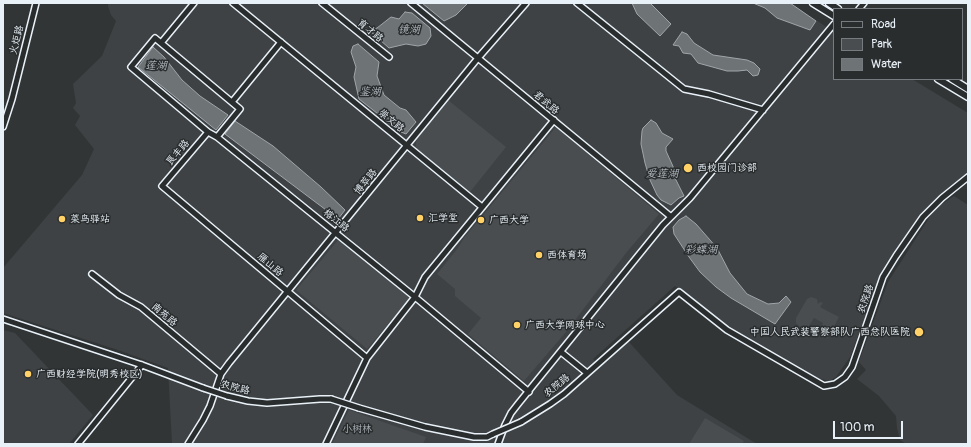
<!DOCTYPE html>
<meta charset="utf-8">
<style>
body{margin:0}
#map{position:relative;width:971px;height:447px;overflow:hidden;background:#323536;font-family:Pangolin,sans-serif}
canvas{display:block}
.frame{position:absolute;inset:0;border:4px solid #e8f1f8;pointer-events:none}
.legend{position:absolute;left:833px;top:8px;width:130px;height:72px;box-sizing:border-box;background:#2a2d2e;border:1px solid #767b7f;margin:0;padding:5px 7px;list-style:none;font-size:12px;color:#e8f1f8}
.legend li{display:flex;align-items:center;gap:8px;height:20px}
.legend b{width:20px;border:1px solid #767b7f}
.scale{position:absolute;left:833px;top:421px;width:70px;height:18px;box-sizing:border-box;border:2px solid #e8f1f8;border-top:0;padding-left:5px;font-size:12px;line-height:14px;white-space:nowrap;color:#e8f1f8;-webkit-text-stroke:3px #2a2d2e;paint-order:stroke}
</style>
<div id="map">
<canvas width="971" height="447"></canvas>
<div class="frame"></div>
<ul class="legend">
<li><b style="height:5px;background:#2a2d2e"></b>Road</li>
<li><b style="height:11px;background:#494d4f"></b>Park</li>
<li><b style="height:11px;background:#6e7376"></b>Water</li>
</ul>
<div class="scale">100 m</div>
</div>
<script>
const context = document.querySelector('canvas').getContext('2d');
context.lineJoin = 'round';
function fill(path, color) { context.fillStyle = color; context.fill(path, 'evenodd'); }
const shape = rows => new Path2D(rows.map(r => 'M' + r).join(''));
function trace(path, color, width, dash) { context.strokeStyle = color; context.lineWidth = width; context.lineCap = dash ? 'butt' : 'round'; context.setLineDash(dash || []); context.stroke(path); }
function label(font, color, halo, rows, align = 'center') {
  context.font = font + ' Pangolin,"LXGW WenKai TC",sans-serif'; context.lineWidth = 3; context.setLineDash([]); context.textBaseline = 'middle'; context.strokeStyle = halo; context.fillStyle = color; for (const [text, x, y, turn = 0] of rows) {
    context.save(); context.translate(x, y); context.rotate((+turn || 0) * Math.PI / 180); context.textAlign = isNaN(turn) ? turn : align; if (halo) context.strokeText(text, 0, 0); context.fillText(text, 0, 0); context.restore();
  }
}
fill(shape([
 [108,3,790,3,834,32,834,79,912,79,968,113,968,173,922,214,880,277,850,357,836,377,829,381,814,377,728,329,675,286,593,359,600,366,628,341,677,395,757,444,172,444,168,368,118,350,3,313,3,268,82,175,94,149,75,125,80,116,73,108,76,103,73,84,102,56,116,21,111,15,108,6],
 [954,196,968,205,968,444,906,444,900,440,897,428,896,416,879,396,857,379,866,370,859,362,861,356,888,282,931,215,939,206],
 [3,330,15,333,93,415,69,444,3,444]
]), '#3f4244');
fill(shape([
 [448,100,506,147,470,192,419,151,416,147,416,142,417,139],
 [556,127,659,214,626,253,566,332,524,381,468,334,481,318,455,296,455,289,437,274,458,248,464,238],
 [339,239,410,298,367,349,296,290],
 [811,297,817,299,818,304,820,302,823,303,820,307,839,317,828,338,818,333,823,323,814,318,804,334,801,332,805,326,800,327,796,323,796,318,807,299],
 [349,410,426,437,423,444,332,444],
 [705,418,744,441,742,444,689,444]
]), '#494d4f');
const water = shape([
 [422,3,468,3,456,15,444,21,422,3],
 [632,3,650,3,671,24,660,36,637,14,632,3],
 [753,3,790,3,816,21,810,30,777,18,765,8,753,3],
 [405,12,412,13,430,28,431,36,426,44,418,46,406,44,389,48,370,31,377,28,391,17,399,19,405,12],
 [682,32,687,34,694,43,713,55,747,60,754,63,760,69,758,75,753,76,747,70,738,71,727,71,698,63,691,54,683,53,679,46,673,45,682,32],
 [358,44,379,62,377,76,384,95,400,108,406,110,416,122,406,134,401,132,359,99,354,77,356,67,351,52,353,46,358,44],
 [153,47,164,57,182,80,200,96,228,115,216,130,138,67,153,47],
 [651,120,656,123,662,133,673,139,666,147,666,151,676,173,675,178,684,196,679,198,671,205,661,200,657,195,650,180,645,163,641,144,642,131,643,128,651,120],
 [235,121,273,146,321,187,345,210,338,219,225,134,235,121],
 [686,216,696,224,717,248,730,273,747,294,768,304,779,303,786,296,791,302,775,324,731,298,716,287,700,272,689,257,674,234,673,227,679,220,686,216]
]);
fill(water, '#6e7376');
trace(water, '#9fa5aa', 1);
const minor = shape([
 [233,3,482,207],
 [322,3,389,57],
 [411,3,670,216],
 [577,3,684,89,709,94,763,110],
 [859,9,864,3],
 [161,43,194,3],
 [232,102,281,42],
 [3,127,12,99,36,3],
 [208,132,162,186,367,358],
 [217,137,240,109,155,38,131,67,208,132,217,137,415,297,529,392],
 [92,274,119,295,141,307,221,374],
 [3,319,142,365,203,388],
 [561,352,587,373],
 [227,396,248,401,267,403,320,399,331,399],
 [359,408,425,427,474,437,487,437,493,434],
 [521,422,550,404,564,394,679,292,727,330,824,386,835,384,845,377,852,367,883,277,896,256,923,217,942,198,968,177],
 [78,444,142,365],
 [188,444,203,420,210,406,221,374,229,363,478,58,526,3],
 [326,444,367,358,415,297,425,277,554,120],
 [498,444,505,425,511,413,518,404,663,225,690,198,834,24]
]);
const major = shape([
 [813,3,834,16],
 [829,3,838,9],
 [938,79,968,97],
 [952,79,968,89]
]);
trace(minor, '#e8f1f8', 8);
trace(major, '#e8f1f8', 9);
trace(minor, '#2a2d2e', 5);
trace(major, '#2a2d2e', 6);
const minorBridge = shape([
 [203,388,227,396],
 [331,399,359,408],
 [493,434,521,422]
]);
trace(minorBridge, '#e8f1f8', 8, []);
trace(minorBridge, '#2a2d2e', 5);
for (const [x, y, r, color] of [
 [688,168,5,"#ffd166"],
 [420,218,4,"#ffd166"],
 [62,219,4,"#ffd166"],
 [481,220,4,"#ffd166"],
 [539,255,4,"#ffd166"],
 [517,325,4,"#ffd166"],
 [919,332,5,"#ffd166"],
 [28,374,4,"#ffd166"]
]) { const dot = new Path2D(); dot.arc(x, y, r, 0, 2 * Math.PI); context.fillStyle = color; context.fill(dot); trace(dot, '#2a2d2e', 1.5); }
label('10px', '#e8f1f8', '#2a2d2e', [
 ["育才路",370,31,39],
 ["火炬路",17,40,-76],
 ["君武路",546,103,40],
 ["崇文路",391,121,39],
 ["良丰路",178,153,-50],
 ["博萃路",366,182,-51],
 ["榕江路",336,221,39],
 ["雁山路",270,265,40],
 ["农院路",866,299,-71],
 ["南苑路",164,315,40],
 ["农院路",557,386,-39],
 ["农院路",235,388,14]
]);
label('10px', '#e8f1f8', '#2a2d2e', [
 ["西校园门诊部",697,168],
 ["汇学堂",428,218],
 ["菜鸟驿站",70,219],
 ["广西大学",489,220],
 ["西体育场",547,255],
 ["广西大学网球中心",525,325],
 ["中国人民武装警察部队广西总队医院",910,332,"right"],
 ["广西财经学院(明秀校区)",36,374]
], 'left');
label('10px', '#b0b8bd', '#2a2d2e', [
 ["小树林",357,429]
]);
label('italic 11px', '#b1b8be', '#2a2d2e', [
 ["镜湖",409,30],
 ["莲湖",156,66],
 ["鉴湖",370,92],
 ["爱莲湖",662,174],
 ["彩蝶湖",701,250]
]);
</script>
